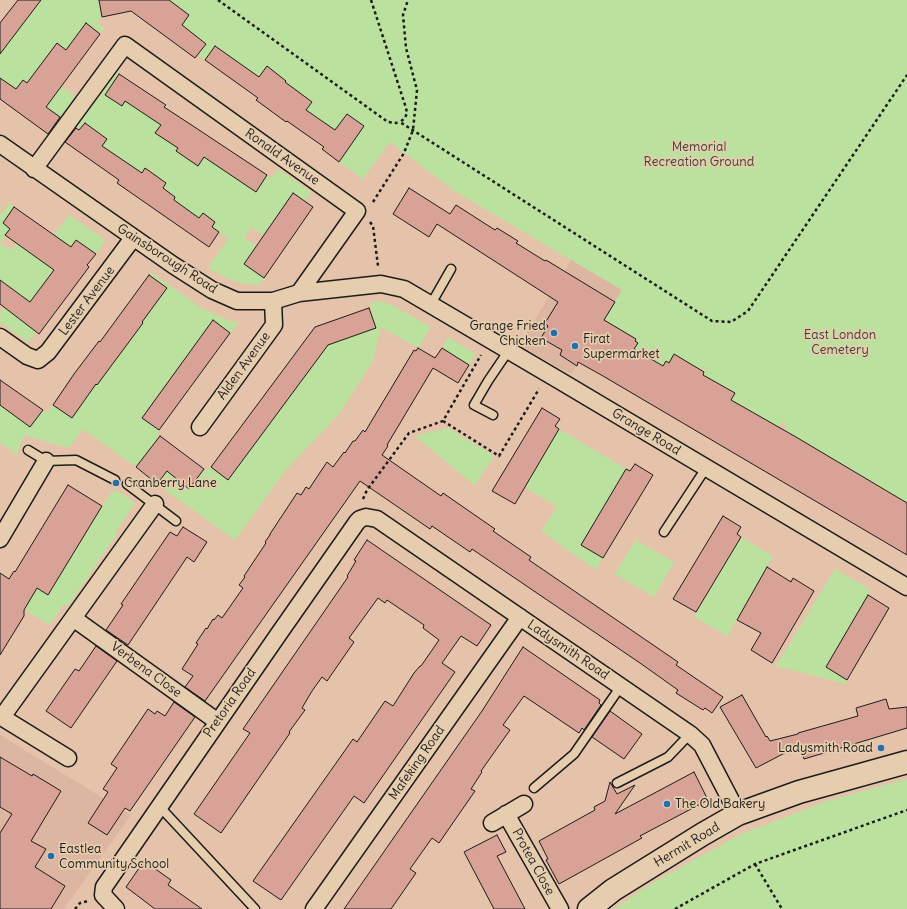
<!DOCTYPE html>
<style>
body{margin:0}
canvas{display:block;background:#e5c3aa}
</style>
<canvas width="907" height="909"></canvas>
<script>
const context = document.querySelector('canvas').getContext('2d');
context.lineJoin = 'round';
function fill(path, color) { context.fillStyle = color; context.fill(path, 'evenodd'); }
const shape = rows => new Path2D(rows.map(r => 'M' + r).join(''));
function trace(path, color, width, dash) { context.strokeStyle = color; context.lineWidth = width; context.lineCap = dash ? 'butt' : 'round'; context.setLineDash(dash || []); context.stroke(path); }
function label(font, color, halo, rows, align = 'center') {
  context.font = font + ' Delius,sans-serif'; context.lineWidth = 3.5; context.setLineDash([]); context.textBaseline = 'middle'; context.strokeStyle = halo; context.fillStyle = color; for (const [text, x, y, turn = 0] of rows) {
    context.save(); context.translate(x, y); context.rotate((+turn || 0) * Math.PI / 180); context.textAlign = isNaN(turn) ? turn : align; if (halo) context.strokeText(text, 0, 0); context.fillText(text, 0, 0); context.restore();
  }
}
fill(shape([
 [571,260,622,290,571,374,519,346],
 [0,735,131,815,64,909,0,909]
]), '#ddb6a1');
fill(shape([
 [41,0,99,0,102,17,97,23,104,28,100,33,86,23,66,50,56,43,37,69,75,96,61,117,39,101,43,94,23,80,7,102,0,78,0,37,8,43],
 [164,0,907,0,907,503,893,495,882,513,885,490,784,431,787,426,782,422,779,427,737,427,748,409,739,405,729,422,722,417,735,393,702,376,705,371,699,367,682,394,674,354,669,363,666,361,655,379,627,361,638,343,635,341,636,339,627,334,599,329,622,290,456,192,390,142,363,179,339,162,364,126,347,114,335,130,311,114,295,125,312,101,292,87,281,89,286,81,267,67,249,91,247,90,256,76,215,46,205,60,198,55,206,44,182,25,189,15,171,2],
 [117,72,119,74,106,94,125,101,155,121,166,105,170,111,155,133,181,143,176,151,198,166,215,141,210,161,256,192,267,175,271,178,278,169,311,192,305,201,293,193,263,235,252,227,244,238,256,246,244,264,264,278,259,285,239,283,226,278,208,268,228,239,212,227,215,221,203,213,199,218,180,204,163,215,175,198,163,188,166,183,155,176,156,174,146,167,141,174,119,180,113,176,124,161,102,146,107,138,85,123,69,145,66,142],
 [9,203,14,207,3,223,10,229,0,243,11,250,16,243,36,257,53,234,54,235,69,215,105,240,96,254,76,240,18,318,36,332,28,342,0,322,0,313,4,307,3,306,14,290,0,280,0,212,2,213],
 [151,272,201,308,229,321,239,322,230,333,213,320,179,367,196,379,192,385,174,373,142,417,159,430,158,438,136,467,83,429,69,448,24,435,17,454,0,443,0,405,42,410,47,413,53,405,72,418,77,371,97,385,118,356,100,342,102,339,121,353,143,323,124,308,127,305,145,319,167,288,149,275],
 [381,301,392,305,431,327,418,348,381,327,372,363,339,414,286,470,235,540,157,484,167,471,189,489,202,472,211,467,228,480,246,421,263,434,297,387,284,370,301,382,323,352,307,339,329,345,376,328,371,313,373,312,370,303],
 [448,337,476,354,469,365,442,348],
 [448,428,494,456,475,485,468,480,415,436],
 [559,429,626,469,581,545,603,558,596,570,541,531,557,507,525,487],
 [112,491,116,493,118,491,135,503,115,533,117,534,68,606,64,604,50,625,24,609,37,587,49,594],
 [741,537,773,556,727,636,694,617],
 [635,540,674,562,654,597,615,574],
 [835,569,871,590,826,667,847,680,846,684,776,666],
 [907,779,907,909,614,909,649,885,739,835,827,801]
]), '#bae19d');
const building = shape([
 [18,0,41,0,0,54,0,23,18,0],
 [99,0,169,0,189,15,182,25,206,44,195,58,131,11,102,17,99,0],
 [86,23,100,34,46,107,60,117,48,134,0,99,0,78,16,89,23,80,27,83,57,43,66,50,86,23],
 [215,46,259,77,267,66,286,81,285,82,312,102,306,110,335,130,347,114,364,126,339,162,322,149,324,147,287,121,286,122,256,100,258,98,205,60,215,46],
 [119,74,166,105,164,107,193,126,267,175,256,192,204,157,198,166,176,151,178,148,155,133,161,125,125,101,122,106,105,95,119,74],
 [85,123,107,139,102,146,142,173,145,168,166,183,163,188,175,197,174,200,199,218,203,213,215,222,212,227,219,232,209,247,117,183,119,180,65,142,76,128,79,130,85,123],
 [409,188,450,214,456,205,495,230,497,228,518,241,516,243,545,261,546,260,615,302,604,320,636,339,635,341,638,343,634,349,663,366,666,361,669,363,674,354,704,372,703,375,735,393,731,400,796,437,907,503,907,555,603,376,578,362,577,366,560,355,562,350,541,338,548,326,545,323,558,302,437,224,429,237,393,214,409,188],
 [293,193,313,207,264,278,244,264,293,193],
 [14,207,71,247,76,240,96,254,87,265,89,267,39,334,0,304,0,280,30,302,54,270,5,235,10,229,3,223,14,207],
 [149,275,167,288,142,322,143,323,97,385,96,384,72,418,53,405,74,374,99,341,100,342,149,275],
 [369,308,376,328,328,345,228,480,211,467,315,327,369,308],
 [213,320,230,333,159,430,142,418,213,320],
 [418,348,435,358,442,348,469,365,458,383,433,368,387,445,388,446,382,455,441,496,443,493,495,529,493,531,531,557,529,560,678,662,676,665,723,697,712,713,705,708,703,710,676,693,678,690,640,663,472,549,470,552,432,526,430,529,360,481,205,701,185,687,193,676,182,669,198,644,196,643,206,628,207,629,213,619,214,620,218,615,222,618,243,588,239,585,245,577,244,576,266,543,265,542,270,535,270,534,297,493,301,495,306,487,309,489,327,462,333,467,344,452,345,453,353,441,355,441,363,430,365,432,414,350,416,351,418,348],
 [0,380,43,410,30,427,0,405,0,380],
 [542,408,560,419,555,426,559,429,515,504,492,491,542,408],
 [160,436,204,469,189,489,167,471,157,484,136,467,160,436],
 [635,464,653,475,603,558,581,545,626,469,630,471,635,464],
 [68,485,102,506,48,595,37,588,24,610,24,616,0,655,0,573,9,579,14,571,15,572,68,485],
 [723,516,741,527,737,534,741,537,696,612,673,599,723,516],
 [183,527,207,542,194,562,187,557,128,645,106,630,123,605,121,604,170,532,177,536,183,527],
 [367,540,491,625,477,646,461,636,442,663,455,672,364,803,354,796,281,900,253,881,353,739,357,742,385,701,393,706,414,673,420,666,421,666,439,640,423,628,424,625,387,600,385,603,378,598,349,638,354,642,327,681,322,677,312,691,302,708,305,710,289,732,290,733,221,833,194,814,250,733,243,729,348,577,347,576,356,561,354,560,367,540],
 [767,567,791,582,793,578,814,591,772,663,751,650,761,633,737,620,767,567],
 [868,595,889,608,847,680,826,667,868,595],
 [96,646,117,661,71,728,46,711,75,669,79,671,96,646],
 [523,647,600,700,599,703,601,705,584,730,582,728,579,733,524,696,503,725,510,730,481,771,482,772,471,789,475,791,439,843,432,838,410,869,416,873,391,909,344,909,482,711,523,647],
 [742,695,766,737,767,736,770,741,798,734,798,733,858,716,856,708,886,699,889,709,907,707,907,728,804,759,800,745,756,768,720,707,742,695],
 [174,702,195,717,130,811,125,808,107,835,88,823,108,792,103,789,117,768,111,764,148,709,155,714,157,711,165,716,174,702],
 [610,711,642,734,624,759,592,737,610,711],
 [0,757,32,776,33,774,61,791,31,841,46,849,35,867,65,886,51,909,0,909,0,833,12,814,0,807,0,757],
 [694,772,708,800,640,836,642,838,559,884,546,860,548,859,539,841,595,810,594,807,605,801,610,782,617,794,635,785,615,814,694,772],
 [497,835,506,852,497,856,525,909,494,909,464,852,497,835],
 [144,861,171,880,168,885,202,909,155,909,126,887,144,861]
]);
fill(building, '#d8a297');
trace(building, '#1c1c1c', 1);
const lane = shape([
 [431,304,451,269],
 [493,415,474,405,488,381,509,350],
 [28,450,46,461,76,460,115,480],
 [127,484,176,521],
 [664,532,706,468],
 [617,783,668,757,690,734],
 [534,788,574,754,621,686],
 [160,807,255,909]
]);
const street = shape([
 [0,144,173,265,212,290,237,301,273,301,299,293,381,284,404,289,557,379,907,587],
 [34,169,125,45,357,211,299,293],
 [0,337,27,356,38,360,48,352,133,238],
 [200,427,274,325,273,301],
 [0,539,46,461],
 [73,618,218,722],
 [0,716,68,758],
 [2,717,155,504],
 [506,814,560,909],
 [492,823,524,804],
 [116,909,103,895,104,887,278,635,357,522,360,519,366,517,377,519,690,734,702,745,738,814],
 [314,909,520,617]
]);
const secondary = shape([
 [589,909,613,890,703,834,738,814,799,792,907,762]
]);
trace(lane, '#1c1c1c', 11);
trace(street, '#1c1c1c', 19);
trace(secondary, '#1c1c1c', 25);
trace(shape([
 [218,0,388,122,396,123,400,122],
 [371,0,406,108,407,113,405,118,400,122,712,321,731,322,748,311,907,75],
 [373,202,404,153,413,130,417,90,406,48,403,15,408,0],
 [370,222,373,226,378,266],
 [443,421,499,456,539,389],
 [363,499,367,490,409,433,443,421,481,355],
 [755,864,782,909],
 [75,909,80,903,88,901],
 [675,909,755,864,907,810]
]), '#1c1c1c', 2.5, [3, 3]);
trace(lane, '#e6cdae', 8);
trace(street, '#e6cdae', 16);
trace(secondary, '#e6cdae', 22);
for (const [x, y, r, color] of [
 [554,333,4,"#1f6fb2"],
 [575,346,4,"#1f6fb2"],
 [116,483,4,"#1f6fb2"],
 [881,748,4,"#1f6fb2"],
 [667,804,4,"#1f6fb2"],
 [51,856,4,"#1f6fb2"]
]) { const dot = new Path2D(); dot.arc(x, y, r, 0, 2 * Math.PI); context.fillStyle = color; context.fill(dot); trace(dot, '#e6cdae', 1.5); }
label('13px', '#3c4336', '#e6cdae', [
 ["Memorial",699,147],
 ["Recreation Ground",699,162],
 ["East London",840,335],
 ["Cemetery",840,350]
]);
label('13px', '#1c1c1c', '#e6cdae', [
 ["Ronald Avenue",282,157,35],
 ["Gainsborough Road",167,259,33],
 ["Lester Avenue",87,301,-53],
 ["Alden Avenue",244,366,-54],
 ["Grange Road",646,432,31],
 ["Ladysmith Road",568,650,34],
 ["Verbena Close",146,670,36],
 ["Pretoria Road",230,703,-55],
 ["Mafeking Road",417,763,-55],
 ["Hermit Road",687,845,-31],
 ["Protea Close",533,862,61]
]);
label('13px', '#1c1c1c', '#e6cdae', [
 ["Grange Fried",546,326,"right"],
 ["Chicken",546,341,"right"],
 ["Firat",583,339],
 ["Supermarket",583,354],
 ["Cranberry Lane",124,483],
 ["Ladysmith Road",873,748,"right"],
 ["The Old Bakery",675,804],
 ["Eastlea",59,849],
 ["Community School",59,864]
], 'left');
</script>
